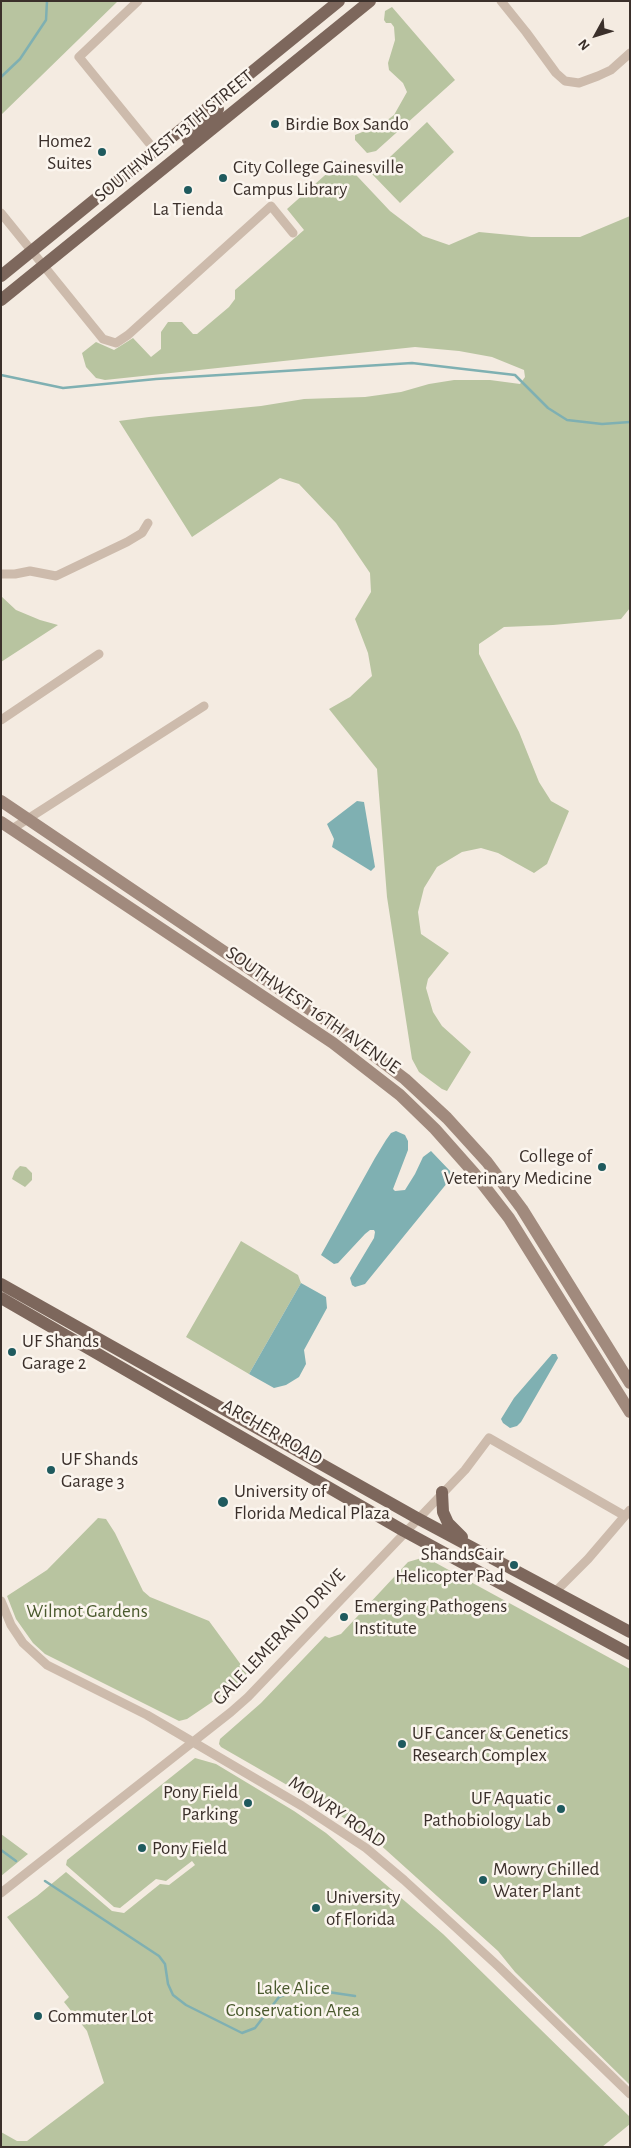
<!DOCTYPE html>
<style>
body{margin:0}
#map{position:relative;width:631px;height:2148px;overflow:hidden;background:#f4ebe1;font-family:"Alegreya Sans",sans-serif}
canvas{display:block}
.frame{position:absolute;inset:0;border:2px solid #3b302b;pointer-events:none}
.north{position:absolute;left:571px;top:10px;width:50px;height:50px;-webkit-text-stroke:4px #fbf5ee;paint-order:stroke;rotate:231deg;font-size:14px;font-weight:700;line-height:20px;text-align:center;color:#3b302b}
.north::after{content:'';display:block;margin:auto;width:18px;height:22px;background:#3b302b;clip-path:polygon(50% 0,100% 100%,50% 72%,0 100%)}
</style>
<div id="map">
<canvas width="631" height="2148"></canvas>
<div class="frame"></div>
<div class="north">N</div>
</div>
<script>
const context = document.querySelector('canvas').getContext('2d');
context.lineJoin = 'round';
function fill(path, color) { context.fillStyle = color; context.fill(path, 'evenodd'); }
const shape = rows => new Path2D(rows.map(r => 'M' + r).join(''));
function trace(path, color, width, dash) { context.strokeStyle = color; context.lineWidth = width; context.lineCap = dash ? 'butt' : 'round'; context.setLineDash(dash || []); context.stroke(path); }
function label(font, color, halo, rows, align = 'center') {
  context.font = font + ' "Alegreya Sans",sans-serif'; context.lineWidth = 5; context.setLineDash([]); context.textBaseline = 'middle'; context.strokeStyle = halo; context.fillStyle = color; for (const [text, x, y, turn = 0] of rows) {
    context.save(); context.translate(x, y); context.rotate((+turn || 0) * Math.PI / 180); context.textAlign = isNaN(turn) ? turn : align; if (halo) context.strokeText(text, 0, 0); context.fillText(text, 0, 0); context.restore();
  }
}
fill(shape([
 [1,1,118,1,1,115],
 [392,7,455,80,376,151,367,153,355,140,355,135,382,124,394,115,407,92,403,83,389,70,388,63,395,40,394,27,391,23,386,23,384,20,385,11],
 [427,122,454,152,400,203,372,174],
 [342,160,390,211,423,236,449,245,479,232,531,237,580,237,630,216,630,608,621,619,553,625,504,627,479,644,479,654,519,732,539,782,551,801,569,811,547,864,534,873,498,853,481,848,462,852,437,867,424,888,418,912,421,934,449,953,428,979,426,988,433,1012,442,1026,471,1052,447,1091,442,1089,419,1072,412,1059,387,897,377,769,329,709,350,697,372,676,368,653,355,619,371,592,370,573,336,523,299,484,280,478,192,537,119,421,149,417,261,406,304,399,365,397,401,392,429,384,454,380,490,380,520,384,525,377,524,370,492,357,459,351,415,347,105,380,96,378,86,367,82,353,96,342,114,350,133,338,151,357,161,349,161,332,168,322,182,322,193,334,197,334,229,307,235,299,235,290,304,230,287,209],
 [1,596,16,610,40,620,58,625,1,662],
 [20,1166,26,1167,32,1173,32,1180,25,1187,12,1179,15,1171],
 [241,1241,298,1275,301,1283,249,1374,186,1337],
 [98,1518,106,1519,115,1533,143,1591,150,1597,209,1621,247,1673,236,1686,187,1719,179,1721,45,1654,33,1643,16,1619,7,1596,47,1570],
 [425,1557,630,1669,630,2085,515,1972,498,1951,376,1841,341,1816,221,1747,219,1744,220,1739,261,1703,325,1636,329,1638,341,1634,408,1562],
 [195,1758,216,1764,294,1811,326,1833,443,1934,630,2117,630,2124,602,2147,1,2147,1,2132,17,2141,27,2141,104,2083,87,2031,64,2002,69,1997,7,1917,37,1896,66,1872,112,1911,124,1913,160,1884,169,1885,195,1865,192,1861,166,1881,156,1879,120,1908,114,1907,66,1865,67,1860],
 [1,1834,28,1854,1,1876]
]), '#b8c4a0');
fill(shape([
 [357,801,364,802,375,867,371,871,332,847,334,839,327,824],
 [396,1131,405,1135,408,1141,408,1150,393,1189,395,1191,405,1190,415,1174,423,1157,431,1151,452,1173,452,1177,369,1279,365,1284,355,1287,352,1285,350,1278,374,1238,375,1232,374,1230,370,1230,365,1234,338,1263,334,1264,321,1255,375,1158,386,1140,391,1133],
 [301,1283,326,1297,327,1308,304,1350,306,1364,299,1377,286,1385,274,1388,249,1374],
 [552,1354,556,1354,558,1358,521,1422,517,1426,510,1428,503,1423,501,1419,514,1398]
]), '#7fb0b2');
trace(shape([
 [1,77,20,59,46,20,47,1],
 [1,375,63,388,156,379,412,363,515,375,548,408,567,420,602,424,630,422],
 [1,1850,16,1861],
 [45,1881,159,1956,165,1964,168,1984,173,1995,186,2005,242,2033,255,2028,279,1997,301,1988,355,1996]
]), '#7fb0b2', 2.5);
trace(shape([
 [138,1,79,57,149,143],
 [501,1,526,32,556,73,565,81,579,83,598,76,611,70,630,53],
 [1,213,103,339,116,343,128,335,271,206,293,233],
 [1,574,15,574,30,571,56,576,127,542,142,533,148,523],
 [1,720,99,654],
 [12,829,204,706],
 [555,1592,588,1559,630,1510],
 [1,1601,11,1625,23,1643,47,1665,147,1715,302,1806,366,1848,404,1880,499,1967,630,2094],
 [1,1893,231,1712,248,1697,465,1470,489,1438,625,1516]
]), '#cdbbac', 9);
trace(shape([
 [1,801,343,1032,405,1079,447,1118,487,1162,522,1209,630,1383],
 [1,822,333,1043,400,1095,435,1129,474,1173,509,1218,630,1412]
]), '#a18a7d', 12);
trace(shape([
 [188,140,218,109],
 [1,276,339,1],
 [1,300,370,1],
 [1,1284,417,1518,630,1632],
 [1,1298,404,1531,630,1654],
 [442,1492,443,1512,448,1523,462,1537]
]), '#7d675c', 12);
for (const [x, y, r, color] of [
 [275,124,5,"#1f5a5e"],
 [102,152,5,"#1f5a5e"],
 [223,178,5,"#1f5a5e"],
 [188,190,5,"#1f5a5e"],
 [602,1167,5,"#1f5a5e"],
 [12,1352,5,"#1f5a5e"],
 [51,1470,5,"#1f5a5e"],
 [223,1502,6,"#1f5a5e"],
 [514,1565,5,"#1f5a5e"],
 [344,1617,5,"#1f5a5e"],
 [402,1744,5,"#1f5a5e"],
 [248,1803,5,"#1f5a5e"],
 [561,1809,5,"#1f5a5e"],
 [142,1848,5,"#1f5a5e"],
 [483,1880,5,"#1f5a5e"],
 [316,1908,5,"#1f5a5e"],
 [38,2016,5,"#1f5a5e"]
]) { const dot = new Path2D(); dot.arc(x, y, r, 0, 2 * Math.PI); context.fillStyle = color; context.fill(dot); trace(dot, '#fbf5ee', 2); }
label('19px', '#3b302b', '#fbf5ee', [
 ["Birdie Box Sando",285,124],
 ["Home2",92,141,"right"],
 ["Suites",92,163,"right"],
 ["City College Gainesville",233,167],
 ["Campus Library",233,189],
 ["La Tienda",188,209,"center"],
 ["College of",592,1156,"right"],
 ["Veterinary Medicine",592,1178,"right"],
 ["UF Shands",22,1341],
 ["Garage 2",22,1363],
 ["UF Shands",61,1459],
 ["Garage 3",61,1481],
 ["University of",234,1491],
 ["Florida Medical Plaza",234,1513],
 ["ShandsCair",504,1554,"right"],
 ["Helicopter Pad",504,1576,"right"],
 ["Emerging Pathogens",354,1606],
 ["Institute",354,1628],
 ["UF Cancer & Genetics",412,1733],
 ["Research Complex",412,1755],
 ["Pony Field",238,1792,"right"],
 ["Parking",238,1814,"right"],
 ["UF Aquatic",551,1798,"right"],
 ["Pathobiology Lab",551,1820,"right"],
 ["Pony Field",152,1848],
 ["Mowry Chilled",493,1869],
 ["Water Plant",493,1891],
 ["University",326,1897],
 ["of Florida",326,1919],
 ["Commuter Lot",48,2016]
], 'left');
label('19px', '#3b302b', '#fbf5ee', [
 ["SOUTHWEST 13TH STREET",174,136,-39],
 ["SOUTHWEST 16TH AVENUE",313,1010,35],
 ["ARCHER ROAD",272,1432,30],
 ["GALE LEMERAND DRIVE",279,1637,-46],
 ["MOWRY ROAD",337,1812,34]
]);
label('19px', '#4a5a2e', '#fbf5ee', [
 ["Wilmot Gardens",87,1611],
 ["Lake Alice",293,1988],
 ["Conservation Area",293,2010]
]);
</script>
